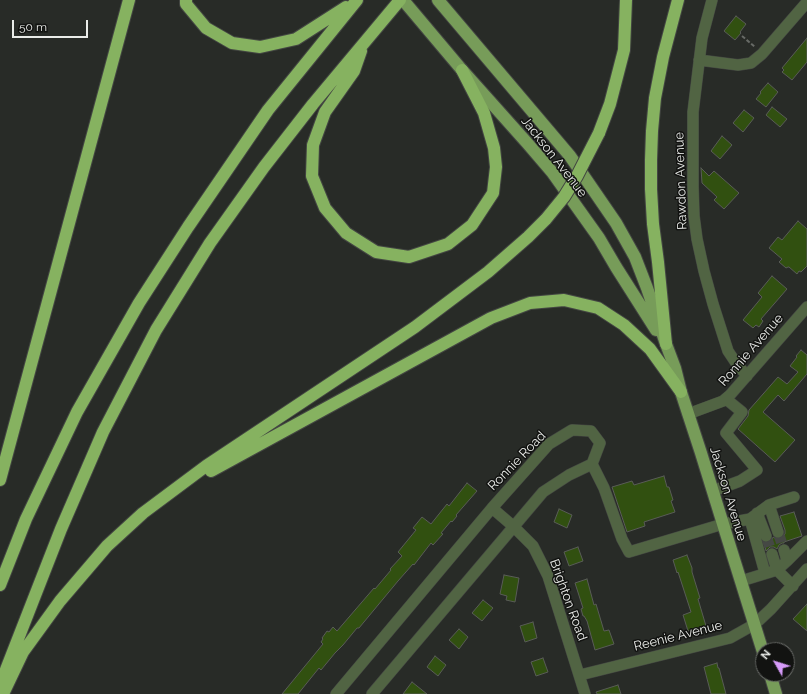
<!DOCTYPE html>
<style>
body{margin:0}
#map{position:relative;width:807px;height:694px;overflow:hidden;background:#282b27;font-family:Raleway,sans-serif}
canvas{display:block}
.north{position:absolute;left:755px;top:642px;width:40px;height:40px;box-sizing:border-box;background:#121311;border:1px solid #686a67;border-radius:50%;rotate:309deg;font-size:11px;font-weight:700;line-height:16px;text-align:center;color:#eaece9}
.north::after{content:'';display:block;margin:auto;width:14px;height:18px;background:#d69bf9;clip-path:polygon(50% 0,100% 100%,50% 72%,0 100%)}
.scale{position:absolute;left:12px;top:20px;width:76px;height:18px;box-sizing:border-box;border:2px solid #eaece9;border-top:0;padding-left:5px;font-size:12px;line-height:14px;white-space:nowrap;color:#eaece9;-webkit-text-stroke:3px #121311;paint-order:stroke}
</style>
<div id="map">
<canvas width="807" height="694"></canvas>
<div class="north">N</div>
<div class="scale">50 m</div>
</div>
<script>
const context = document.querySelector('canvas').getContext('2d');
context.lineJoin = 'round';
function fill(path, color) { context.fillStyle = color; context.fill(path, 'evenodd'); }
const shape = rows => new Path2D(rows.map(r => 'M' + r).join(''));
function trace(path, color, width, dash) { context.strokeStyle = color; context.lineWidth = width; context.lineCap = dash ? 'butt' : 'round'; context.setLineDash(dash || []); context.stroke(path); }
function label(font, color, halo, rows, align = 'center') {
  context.font = font + ' Raleway,sans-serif'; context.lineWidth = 3; context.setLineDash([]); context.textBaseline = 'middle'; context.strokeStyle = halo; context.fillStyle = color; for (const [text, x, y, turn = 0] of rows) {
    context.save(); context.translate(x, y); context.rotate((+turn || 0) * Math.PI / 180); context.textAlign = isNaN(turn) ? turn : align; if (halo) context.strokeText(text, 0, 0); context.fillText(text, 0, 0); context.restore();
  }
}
const building = shape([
 [736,16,746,24,740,32,741,33,735,40,724,31,736,16],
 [807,38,807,62,792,80,782,72,784,70,782,68,807,38],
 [768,83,778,92,766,107,756,99,761,93,760,92,768,83],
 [772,107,787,119,780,127,766,115,772,107],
 [744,110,754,118,743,132,733,123,744,110],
 [722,136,732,145,720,159,711,151,722,136],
 [701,168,709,176,714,171,739,193,724,209,714,200,717,197,702,183,701,168],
 [798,221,807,229,807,266,801,272,799,271,797,274,789,267,788,267,786,268,779,262,782,259,769,248,778,237,782,240,798,221],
 [772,276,787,289,761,319,763,321,759,327,756,325,753,328,743,320,762,297,758,293,772,276],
 [801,350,807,355,807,374,784,401,778,395,763,412,795,440,775,462,738,429,748,416,749,410,778,377,787,384,798,372,790,366,797,357,796,356,801,350],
 [664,476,667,487,669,487,673,500,671,501,675,512,644,522,645,526,627,532,612,487,632,481,634,485,664,476],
 [467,483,477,491,456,515,457,516,452,522,451,521,441,533,443,534,433,545,431,543,414,565,413,564,398,581,359,628,357,628,343,645,335,653,321,670,319,668,298,694,282,694,323,644,321,642,323,639,322,638,327,631,329,632,333,627,337,631,374,588,375,589,391,570,390,569,402,556,398,552,416,530,413,528,422,517,431,524,447,504,449,506,467,483],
 [559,509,572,515,567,528,554,522,559,509],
 [794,512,802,536,784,542,784,543,782,543,779,545,777,549,774,547,770,547,766,551,764,542,769,542,772,540,773,537,776,539,781,538,785,534,785,530,780,516,794,512],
 [578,547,583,561,569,566,564,552,578,547],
 [687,555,692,568,692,572,700,598,698,599,706,626,688,631,683,615,691,612,678,572,677,573,673,560,687,555],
 [504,575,519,578,515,602,506,600,507,596,500,594,504,575],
 [587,579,594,605,596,604,604,631,609,630,614,644,595,650,587,621,584,616,583,616,581,609,583,608,575,583,587,579],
 [483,600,493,608,482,621,472,613,483,600],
 [807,604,807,631,793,619,807,604],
 [533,622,537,638,525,642,520,626,533,622],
 [459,629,468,637,459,649,449,640,459,629],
 [435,656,446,665,438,676,427,667,435,656],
 [543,658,548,672,536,676,531,662,543,658],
 [717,663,718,668,719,668,726,694,711,694,704,667,717,663],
 [412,682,427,694,403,694,412,682],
 [618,685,621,694,597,694,596,692,618,685]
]);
fill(building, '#315010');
trace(building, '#595c57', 1);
trace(shape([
 [778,532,784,550],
 [766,536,772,554]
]), '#454844', 11, [11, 5.5]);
const minor = shape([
 [712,0,702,38,693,112,693,186,694,216,697,239,704,271,713,304,728,351,736,363,747,376],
 [699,60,738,65,751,63,762,54,807,2],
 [688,414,723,401,730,395,807,307],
 [592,464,604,488,622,539,629,552,723,524,750,519,769,505,778,532],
 [713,491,740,481,757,470,726,433,742,412,726,399],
 [769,505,794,497],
 [492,508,513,526,533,546,548,576,585,694],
 [757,513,766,536],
 [750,519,765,573],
 [784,550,787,561,777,570,793,586],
 [787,561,807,541],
 [741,581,777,570,772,554],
 [580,675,730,638,755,624,771,609,807,569],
 [336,694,492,508,549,444,572,430,591,431,600,443,592,464,569,475,543,492,372,694]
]);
const major = shape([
 [403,0,462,70,528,144,552,172,599,238,616,267,656,330],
 [438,0,570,156,616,223,635,257,647,288,666,344,675,368,681,392,701,453,723,524,763,652],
 [770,674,776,694]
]);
const highway = shape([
 [186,0,186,4,206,28,232,43,260,47,296,39,346,7],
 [361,51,354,71,325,112,313,145,312,176,325,208,346,233,376,252,409,257,448,244,472,225,493,193,496,167,494,148,484,113,462,70],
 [599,133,610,104,624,50,626,0],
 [666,344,658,262,653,224,651,189,651,160,652,131,655,98,663,57,678,0],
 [211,471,491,318,530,303,564,300,598,308,624,325,650,349,681,392],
 [0,480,129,0],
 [0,585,26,519,77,412,139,303,188,227,268,110,357,0],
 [0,685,61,529,103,432,156,330,210,243,264,167,313,104,400,0],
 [3,694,23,652,60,601,107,546,143,513,206,466,415,327,488,272,528,237,546,219]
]);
trace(minor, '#434642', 12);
trace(major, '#434642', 14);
trace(highway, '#434642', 14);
trace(shape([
 [742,36,755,47]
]), '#676a66', 2, [4, 2]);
trace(minor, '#516443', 11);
trace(major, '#779c59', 12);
trace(highway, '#86b260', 12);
const highwayBridge = shape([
 [546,219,564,197,577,176,599,133]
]);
trace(highwayBridge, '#434642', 14, []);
trace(highwayBridge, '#86b260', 12);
label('13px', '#eaece9', '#121311', [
 ["Jackson Avenue",554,157,52],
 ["Rawdon Avenue",681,181,-92],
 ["Ronnie Avenue",751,350,-49],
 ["Ronnie Road",517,461,-46],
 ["Jackson Avenue",728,494,73],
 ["Brighton Road",568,600,70],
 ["Reenie Avenue",678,636,-14]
]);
</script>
